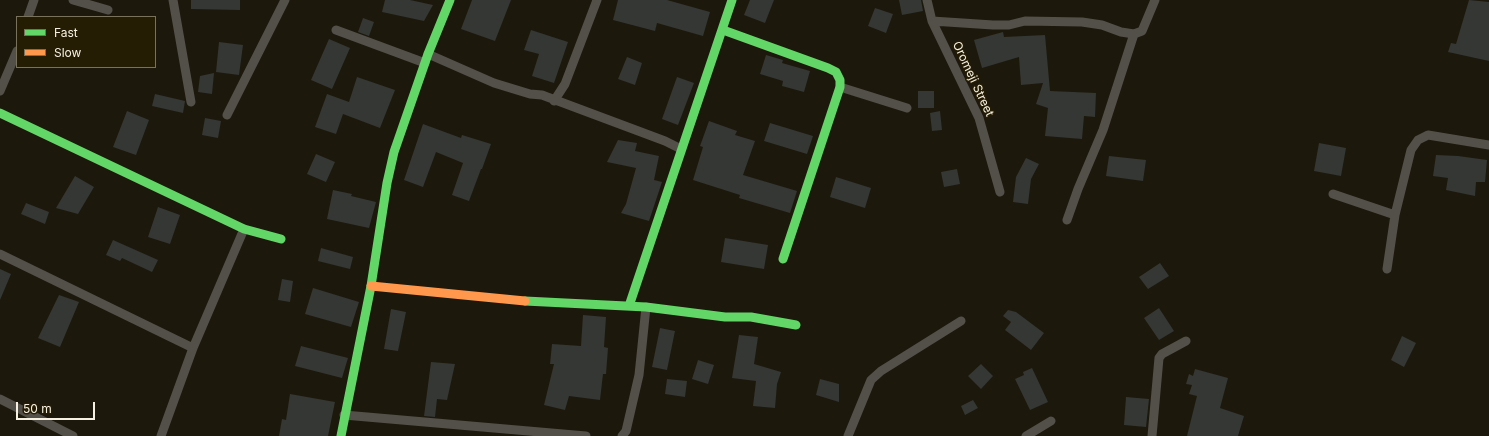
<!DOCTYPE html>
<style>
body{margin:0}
#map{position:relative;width:1489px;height:436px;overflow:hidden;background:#1d180c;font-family:Inter,sans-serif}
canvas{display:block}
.legend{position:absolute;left:16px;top:16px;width:140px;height:52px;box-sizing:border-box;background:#251c04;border:1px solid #78715c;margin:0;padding:5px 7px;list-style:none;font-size:12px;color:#f5f0e1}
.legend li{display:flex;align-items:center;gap:8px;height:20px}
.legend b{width:20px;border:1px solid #78715c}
.scale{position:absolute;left:16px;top:402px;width:79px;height:18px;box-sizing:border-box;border:2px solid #f5f0e1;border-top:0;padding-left:5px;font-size:12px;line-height:14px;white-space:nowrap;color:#f5f0e1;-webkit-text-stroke:3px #251c04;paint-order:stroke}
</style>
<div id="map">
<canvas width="1489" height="436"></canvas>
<ul class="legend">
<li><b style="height:5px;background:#63d668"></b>Fast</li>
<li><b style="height:5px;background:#ff974d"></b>Slow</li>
</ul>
<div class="scale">50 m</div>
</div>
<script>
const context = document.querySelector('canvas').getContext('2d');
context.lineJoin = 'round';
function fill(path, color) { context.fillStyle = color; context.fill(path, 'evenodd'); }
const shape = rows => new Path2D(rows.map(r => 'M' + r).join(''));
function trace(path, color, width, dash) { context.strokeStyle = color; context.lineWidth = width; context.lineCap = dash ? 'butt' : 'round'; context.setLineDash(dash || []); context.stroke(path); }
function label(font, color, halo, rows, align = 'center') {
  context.font = font + ' Inter,sans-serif'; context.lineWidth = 3; context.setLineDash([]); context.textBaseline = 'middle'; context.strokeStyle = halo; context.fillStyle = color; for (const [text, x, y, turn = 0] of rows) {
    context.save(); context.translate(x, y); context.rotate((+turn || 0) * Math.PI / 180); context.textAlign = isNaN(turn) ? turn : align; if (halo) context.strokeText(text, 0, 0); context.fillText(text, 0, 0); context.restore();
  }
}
fill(shape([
 [191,0,240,0,240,10,191,9],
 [385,0,410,0,433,5,424,21,382,12],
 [472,0,511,0,495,41,461,29],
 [618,0,667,0,710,12,703,36,657,23,655,31,613,20],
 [750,0,774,0,765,23,744,15],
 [899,0,921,0,923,11,902,15],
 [1469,0,1489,2,1489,61,1448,52,1451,43,1456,44],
 [875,8,893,14,886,33,868,26],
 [363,18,374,22,369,36,358,32],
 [531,30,568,42,554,83,532,76,539,54,524,50],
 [1003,32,1004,37,1045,35,1050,91,1096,93,1095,117,1084,116,1082,139,1045,136,1048,108,1036,104,1043,83,1021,85,1019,57,982,68,974,40],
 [329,39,350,48,332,89,311,80],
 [219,42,243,45,239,75,216,72],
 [766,55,783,60,782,63,810,71,804,92,782,86,783,81,760,74],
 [627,57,642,63,635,85,618,79],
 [214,73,212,94,198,92,200,76],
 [357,77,395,90,380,128,343,114,336,134,315,127,327,94,349,102],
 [677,77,694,83,678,125,662,119],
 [918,91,934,91,934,108,918,108],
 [155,94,185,101,183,113,152,106],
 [127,111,149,120,136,155,113,147],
 [940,111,942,130,932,131,930,113],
 [205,118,221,121,218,138,202,135],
 [709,121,737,131,735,135,755,141,743,175,797,191,790,213,739,198,740,195,693,180,703,147,700,146],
 [770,123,813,136,807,154,764,141],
 [423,124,461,138,462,135,491,144,482,169,481,169,469,201,452,195,463,163,436,152,423,187,404,180],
 [618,140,637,143,635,151,659,156,654,180,662,182,649,221,621,213,626,204,636,168,607,162],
 [1319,143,1346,148,1341,176,1314,171],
 [316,154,335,162,326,182,307,174],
 [1436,155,1458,156,1487,160,1485,182,1476,182,1475,196,1446,190,1448,178,1433,176],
 [1109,156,1146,160,1143,181,1106,176],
 [1026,158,1039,164,1031,179,1028,204,1013,202,1016,177],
 [957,169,960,184,944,187,941,172],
 [75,176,94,187,78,214,56,208],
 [836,177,871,188,865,208,830,197],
 [333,190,352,194,351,196,376,202,369,228,327,219],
 [26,203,49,212,45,224,21,214],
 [158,207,180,215,170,244,148,237],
 [725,238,768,245,764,269,721,262],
 [113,240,158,260,152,272,122,258,120,261,106,255],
 [321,248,353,257,350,269,318,261],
 [1160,263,1169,276,1148,289,1139,277],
 [0,269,11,274,0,300],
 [282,279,293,281,290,302,278,300],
 [313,288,359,302,351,327,305,314],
 [59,295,79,302,60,347,38,338],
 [1159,308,1174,331,1159,340,1144,318],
 [391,309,406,312,398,351,384,349],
 [1008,310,1016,312,1044,333,1031,350,1005,330,1011,322,1003,316],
 [583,315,606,317,604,347,608,348,606,374,603,374,600,400,569,396,565,410,544,405,554,364,550,364,552,344,581,346],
 [660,328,675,331,667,370,652,367],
 [739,335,758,337,754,364,781,372,777,384,775,408,753,406,756,381,732,378],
 [1402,336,1416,343,1404,367,1391,360],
 [301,346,348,358,342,378,295,366],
 [698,360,714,365,708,384,692,379],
 [431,362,455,364,447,400,437,399,435,417,424,416],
 [981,364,993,376,981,389,968,376],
 [1032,368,1048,402,1030,410,1015,379,1024,375,1023,372],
 [1195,369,1228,378,1220,408,1244,416,1238,436,1187,436,1197,396,1189,394,1192,385,1186,384,1189,374,1193,376],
 [667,379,687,381,685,397,665,394],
 [820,379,839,384,839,402,816,395],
 [290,394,335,402,328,436,279,436,282,419,286,420],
 [1126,397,1149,399,1146,427,1124,425],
 [973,400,978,408,965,415,961,406]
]), '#343733');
trace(shape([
 [73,0,108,10],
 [173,0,191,102],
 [927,0,932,21,979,118,1000,192],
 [28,17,34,0],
 [932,21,993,25,1009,25,1025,21,1082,22,1102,25,1121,32,1134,34,1142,31,1155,0],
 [336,30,425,63],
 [428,54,494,83,530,94,542,95,665,141,681,149],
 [840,87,907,108],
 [0,91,17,51],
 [554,101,565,84,597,0],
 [227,115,285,0],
 [1333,194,1395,215],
 [1067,220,1078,189,1103,130,1134,34],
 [0,254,193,348],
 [1387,269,1395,215,1411,150,1418,140,1428,135,1489,145],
 [0,399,73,436],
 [344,415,586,436],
 [161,436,193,348,244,229],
 [622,436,626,431,639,375,646,307],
 [848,436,871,380,881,371,961,321],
 [1026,436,1051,421],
 [1152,436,1159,358,1162,354,1186,341]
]), '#53504a', 9);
trace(shape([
 [723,30,828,68,836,72,840,80,840,87,783,259],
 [0,113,244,229,281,239],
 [525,301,646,307,725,317,751,317,796,325],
 [629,306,732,0],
 [341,436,371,286,387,183,394,152,428,54,450,0]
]), '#63d668', 9);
trace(shape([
 [371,286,525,301]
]), '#ff974d', 9);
label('12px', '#f5f0e1', '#251c04', [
 ["Oromeji Street",973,79,65]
]);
</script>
